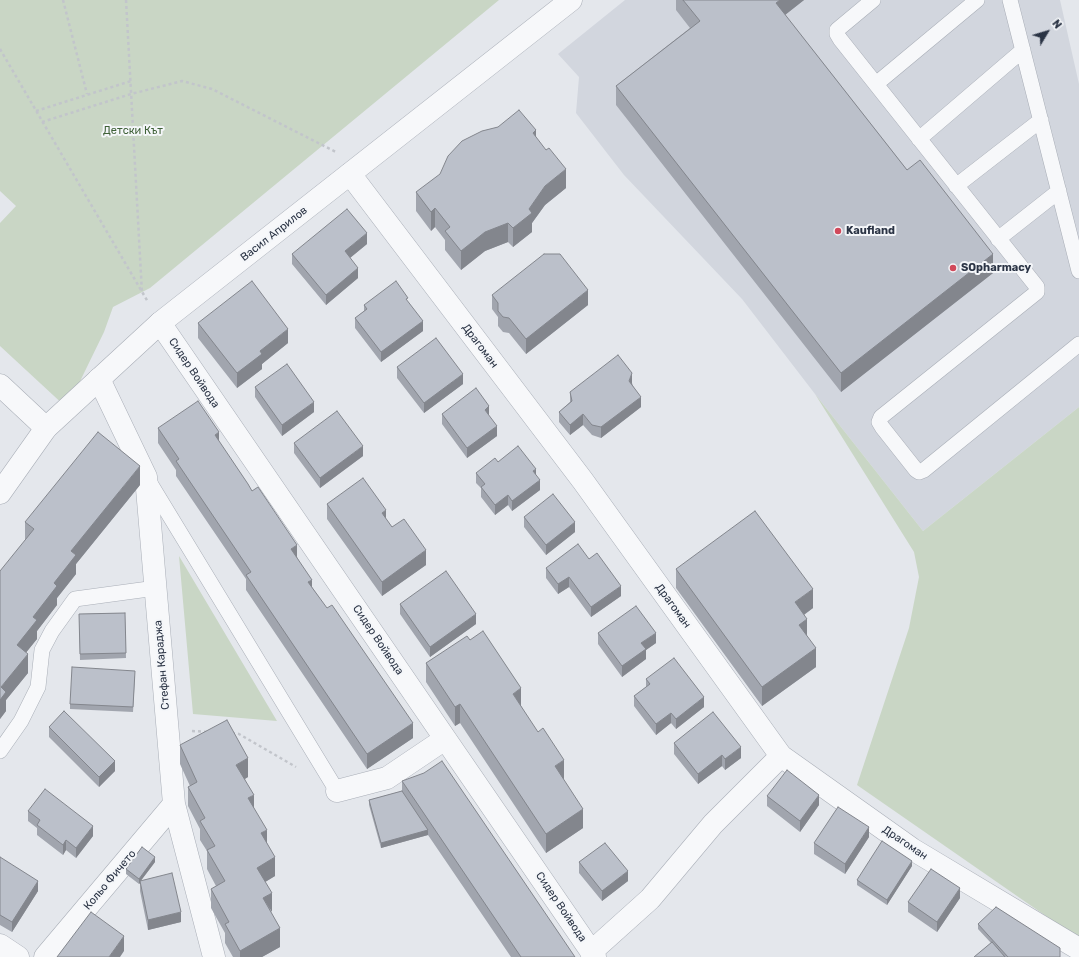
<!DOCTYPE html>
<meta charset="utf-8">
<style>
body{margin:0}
#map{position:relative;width:1079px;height:957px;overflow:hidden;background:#e4e7ec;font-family:Rubik,sans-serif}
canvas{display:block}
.north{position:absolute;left:1027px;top:12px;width:40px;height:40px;-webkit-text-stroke:3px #f4f6f9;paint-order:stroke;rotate:52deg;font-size:11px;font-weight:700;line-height:16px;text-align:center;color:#2b3445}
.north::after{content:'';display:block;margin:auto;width:14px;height:18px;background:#2b3445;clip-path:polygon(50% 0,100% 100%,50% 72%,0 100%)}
</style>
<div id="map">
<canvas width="1079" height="957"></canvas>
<div class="north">N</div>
</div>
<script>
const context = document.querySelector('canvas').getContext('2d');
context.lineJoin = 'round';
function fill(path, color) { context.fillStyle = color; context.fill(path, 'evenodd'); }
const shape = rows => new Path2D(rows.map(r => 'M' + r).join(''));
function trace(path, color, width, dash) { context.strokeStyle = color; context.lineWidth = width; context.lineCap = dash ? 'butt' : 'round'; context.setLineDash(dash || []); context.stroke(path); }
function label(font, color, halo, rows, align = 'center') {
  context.font = font + ' Rubik,sans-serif'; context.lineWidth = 4; context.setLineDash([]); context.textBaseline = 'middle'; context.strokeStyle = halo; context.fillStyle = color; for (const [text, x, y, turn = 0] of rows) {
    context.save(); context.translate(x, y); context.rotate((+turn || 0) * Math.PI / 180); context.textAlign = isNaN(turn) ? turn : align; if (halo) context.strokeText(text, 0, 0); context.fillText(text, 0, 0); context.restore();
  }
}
fill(shape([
 [625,0,1060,0,1079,84,1079,407,923,531,815,394,742,299,624,175,576,113,579,77,558,54]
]), '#d2d6de');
fill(shape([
 [0,0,499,0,150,288,113,307,104,332,67,408,0,346,0,223,16,206,0,191],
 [815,394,923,531,1079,407,1079,939,857,785,909,628,919,577,914,552],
 [179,556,277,721,193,714]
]), '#c9d6c5');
const service = shape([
 [873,0,837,30,837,34,840,39,1037,287,1037,292,881,417,879,422,882,427,916,470,919,472,924,470,1079,344],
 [1010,0,1079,271],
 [876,84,977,0],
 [919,139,1023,50],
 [956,186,1041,120],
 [998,239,1059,191],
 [148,480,337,791],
 [0,751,21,721,38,687,42,650,52,631,75,599,156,588]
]);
const minor = shape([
 [350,174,583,481,781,756,912,849,1079,949],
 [160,323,595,957],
 [99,379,146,477,174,804,214,957],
 [0,385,46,428],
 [337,791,387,778,445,739],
 [0,945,18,957],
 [591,952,650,899,713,824,781,756],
 [45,957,174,804]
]);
const tertiary = shape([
 [0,493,46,428,160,323,571,0]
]);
trace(service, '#a9aeb7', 16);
trace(minor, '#a9aeb7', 23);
trace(tertiary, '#a9aeb7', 23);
trace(shape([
 [63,0,87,94],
 [126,0,142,293],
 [0,49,148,302],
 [36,111,131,81],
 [42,122,131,94,182,81,212,89,336,152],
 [192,731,209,732],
 [232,733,239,734,296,767]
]), '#c2c5cb', 2.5, [3, 3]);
trace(service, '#f7f8fa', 15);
trace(minor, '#f7f8fa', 22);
trace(tertiary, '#f7f8fa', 22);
fill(shape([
 [676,0,804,0,785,15,907,170,993,273,841,392,616,105,616,86,690,28,676,10],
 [536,137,566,188,545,205,532,223,532,232,513,247,508,242,485,251,461,270,445,250,445,240,435,227,431,231,416,211,416,192],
 [367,244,350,258,358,278,326,305,292,264,292,254],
 [492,295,588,305,526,354,509,333,503,332,498,326,498,317,492,309],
 [408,302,423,331,381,362,355,328,355,318,364,311,364,305],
 [198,323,288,343,262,364,262,369,237,388,198,338],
 [397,367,463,384,424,413,397,378],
 [632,383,641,407,601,438,592,435,583,425,570,435,559,422,559,412,570,402,570,392],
 [255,387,314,412,282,436,255,397],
 [442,414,489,416,497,436,467,458,442,424],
 [158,428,219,442,297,557,312,587,413,738,367,769,246,590,246,579,176,476,176,470,158,443],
 [294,443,363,456,320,488,294,453],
 [498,462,536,475,540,490,512,511,508,505,495,515,481,497,481,488,476,483,476,473],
 [140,485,76,564,76,574,57,598,57,605,37,631,37,639,26,652,28,673,6,700,6,711,0,719,25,540,25,522],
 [327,504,386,519,392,527,426,565,382,596,327,519],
 [524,517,575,532,546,555,524,527],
 [589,559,621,596,591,617,569,587,558,594,546,578,546,568],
 [676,569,813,608,804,615,807,636,816,667,762,706,676,588],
 [400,604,476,624,430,657,400,614],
 [125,613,126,658,80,660,79,614],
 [598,633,656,643,646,650,646,659,622,677,598,644],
 [470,640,521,706,564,779,563,779,583,828,546,853,460,723,455,726,426,682,426,663],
 [135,676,133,712,70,709,70,704],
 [646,679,704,707,676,729,671,723,656,735,634,706,634,696,646,687],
 [49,727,115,771,99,787,49,737],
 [674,743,741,758,725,770,722,766,698,784,674,754],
 [180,745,248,777,245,779,254,808,267,843,275,876,265,882,271,912,280,947,262,957,233,957,225,943,225,933,211,908,211,889,216,886,207,869,207,851,200,840,200,829,188,806,188,787,190,786,180,764],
 [402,781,575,957,511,957,428,835,381,848,369,805,369,800,402,791],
 [767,796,819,805,800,832,767,806],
 [28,811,93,836,76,858,66,850,63,855,37,835,37,828,28,821],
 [869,837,845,874,814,854,814,843],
 [0,857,38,891,12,932,0,925],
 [155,862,141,880,181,922,148,930,140,891,140,883,139,884,126,874,126,869],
 [579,862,628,881,602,901,579,873],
 [912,866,887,905,857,885,857,880],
 [960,898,937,932,908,912,908,902],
 [978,924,1060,957,974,957,991,943,978,929]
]), '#a1a5ae');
fill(shape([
 [780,0,804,0,776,22,776,3],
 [536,130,536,149,533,133],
 [566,169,566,188,545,205,532,223,532,232,513,247,513,228,529,209,545,186],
 [435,208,435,227,431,231,431,212],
 [508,223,508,242,485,251,461,270,461,251,485,232],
 [367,233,367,244,345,262,345,251],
 [993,254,993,273,841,392,841,373],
 [358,268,358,278,326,305,326,295],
 [588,290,588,305,526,354,526,339],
 [423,321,423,331,381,362,381,352],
 [288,329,288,343,262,364,262,369,237,388,237,373,260,351],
 [632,373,632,383,629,391,629,381],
 [463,374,463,384,424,413,424,403],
 [641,397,641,407,601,438,601,427],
 [314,402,314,412,282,436,282,425],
 [489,406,489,417,485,410],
 [583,414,583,425,570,435,570,425],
 [497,426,497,436,467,458,467,448],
 [219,432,219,447,215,435],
 [363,446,363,456,320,488,320,478],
 [140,466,140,485,76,564,76,574,57,598,57,605,37,631,37,639,17,664,17,645,33,617,54,583,71,551],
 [536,469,536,479,533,471],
 [540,480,540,490,512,511,512,501],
 [508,495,508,505,495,515,495,505],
 [386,510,386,525,382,513],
 [575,522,575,532,546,555,546,545],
 [297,545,297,560,291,549],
 [426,550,426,565,382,596,382,582],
 [569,577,569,587,558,594,558,584],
 [312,580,312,594,308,582],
 [621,586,621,596,591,617,591,607],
 [813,589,813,608,795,621,795,602],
 [476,614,476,624,430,657,430,647],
 [807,619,807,638,799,625],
 [656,633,656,643,646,650,646,659,622,677,622,666,641,643],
 [816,648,816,667,762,706,762,687],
 [28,654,28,673,6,700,6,711,0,719,0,700,1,687],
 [521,688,521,707,513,694],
 [704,697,704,707,676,729,676,719],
 [460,704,460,723,455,726,455,707],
 [671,713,671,723,656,735,656,724],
 [413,723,413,738,367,769,367,754],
 [741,747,741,758,725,770,725,759],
 [722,755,722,766,698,784,698,774],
 [248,758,248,777,236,784,236,765],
 [564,760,564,779,555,785,555,766],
 [115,761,115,771,99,787,99,777],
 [254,795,254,814,248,798],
 [819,795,819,805,800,832,800,821],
 [583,809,583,828,546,853,546,834],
 [93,826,93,836,76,858,76,848],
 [869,827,869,837,845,874,845,864],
 [267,830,267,849,261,833],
 [428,830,428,835,381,848,381,843],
 [66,840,66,850,63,855,63,845],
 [155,857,155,862,140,882,140,881,140,883,139,884,139,879],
 [275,857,275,876,257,887,257,868],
 [912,861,912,866,887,905,887,900],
 [628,871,628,881,602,901,602,891],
 [38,881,38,891,12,932,12,922],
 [960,888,960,898,937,932,937,922],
 [272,893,272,912,263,898],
 [181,912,181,922,148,930,148,920],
 [280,928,280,947,262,957,240,957,240,951],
 [124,936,124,951,120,957,109,957]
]), '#83868d');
const building = shape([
 [683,0,780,0,776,3,907,170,920,160,993,254,841,373,616,86,700,21,683,0],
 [519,110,536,130,533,133,546,150,549,148,566,169,545,186,529,209,532,213,513,228,508,223,485,232,461,251,445,231,450,227,435,208,431,212,416,192,440,174,448,156,462,141,482,131,498,127,519,110],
 [347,209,367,233,345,251,358,268,326,295,292,254,347,209],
 [544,254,560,254,588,290,526,339,509,318,503,317,498,311,498,303,492,295,544,254],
 [252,281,288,329,260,351,262,354,237,373,198,323,252,281],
 [396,281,408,298,406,299,423,321,381,352,355,318,367,309,364,305,396,281],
 [436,338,463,374,424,403,397,367,436,338],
 [618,355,632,373,629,381,641,397,601,427,592,425,583,414,570,425,559,412,572,401,570,392,618,355],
 [287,364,314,402,282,425,255,387,287,364],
 [476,388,489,406,485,410,497,426,467,448,442,414,476,388],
 [198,401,219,432,215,435,248,484,252,491,258,487,297,545,291,549,312,580,308,582,327,608,332,605,413,723,367,754,246,575,251,572,176,461,179,459,158,428,198,401],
 [337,411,363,446,320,478,294,443,337,411],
 [98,432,140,466,71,551,76,555,54,583,57,586,33,617,37,620,17,645,28,654,1,687,6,692,0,700,0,571,34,529,25,522,98,432],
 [518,446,536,469,533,471,540,480,512,501,508,495,495,505,481,487,485,484,476,473,495,458,498,462,518,446],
 [363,478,386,510,382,513,392,527,404,519,426,550,382,582,327,504,363,478],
 [553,494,575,522,546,545,524,517,553,494],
 [755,511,813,589,795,602,807,619,799,625,816,648,762,687,676,569,755,511],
 [578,544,589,559,597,553,621,586,591,607,569,577,558,584,546,568,578,544],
 [446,571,476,614,430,647,400,604,446,571],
 [636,606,656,633,641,643,646,649,622,666,598,633,636,606],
 [125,613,126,653,80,654,79,614,125,613],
 [483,631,521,688,513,694,538,732,543,728,564,760,555,766,583,809,546,834,460,704,455,707,426,663,467,636,470,640,483,631],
 [674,658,704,697,676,719,671,713,656,724,634,696,650,684,646,679,674,658],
 [72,667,135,671,133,707,70,704,72,667],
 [64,711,115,761,99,777,49,727,64,711],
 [713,712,741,747,725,759,722,755,698,774,674,743,713,712],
 [227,720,248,758,236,765,254,795,248,798,267,830,261,833,275,857,257,868,272,893,263,898,280,928,240,951,225,924,229,922,211,889,225,881,207,850,215,846,200,821,205,818,188,787,197,782,180,745,227,720],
 [442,761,575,957,521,957,402,781,424,773,442,761],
 [787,770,819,795,800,821,767,796,787,770],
 [45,789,93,826,76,848,66,840,63,845,37,825,40,820,28,811,45,789],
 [402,791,428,830,381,843,369,800,402,791],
 [838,807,869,827,845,864,814,843,838,807],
 [882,841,912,861,887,900,857,880,882,841],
 [605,843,628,871,602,891,579,862,605,843],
 [142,847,155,857,139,879,126,869,142,847],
 [0,857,38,881,12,922,0,915,0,857],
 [931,869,960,888,937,922,908,902,931,869],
 [172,873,181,912,148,920,140,881,172,873],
 [996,907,1060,948,1060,957,1008,957,978,924,996,907],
 [91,912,124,936,109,957,57,957,91,912],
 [992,942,1005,957,974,957,992,942]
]);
fill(building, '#bbc0ca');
trace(building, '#83868d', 1);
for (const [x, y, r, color] of [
 [838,231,4,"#d1495b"],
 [953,268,4,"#d1495b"]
]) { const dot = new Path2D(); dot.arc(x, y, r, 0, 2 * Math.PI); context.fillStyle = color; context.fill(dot); trace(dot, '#f4f6f9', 1.5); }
label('11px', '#3f6138', '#f4f6f9', [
 ["Детски Кът",133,131]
]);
label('bold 11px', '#2b3445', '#f4f6f9', [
 ["Kaufland",846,231],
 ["SOpharmacy",961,268]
], 'left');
label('11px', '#2b3445', '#f4f6f9', [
 ["Васил Априлов",274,234,-38],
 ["Драгоман",480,346,53],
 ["Сидер Войвода",194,373,56],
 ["Драгоман",673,606,54],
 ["Сидер Войвода",378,640,56],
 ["Стефан Караджа",162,665,-95],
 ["Драгоман",905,843,34],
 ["Кольо Фичето",110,880,-50],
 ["Сидер Войвода",561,907,56]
]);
</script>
